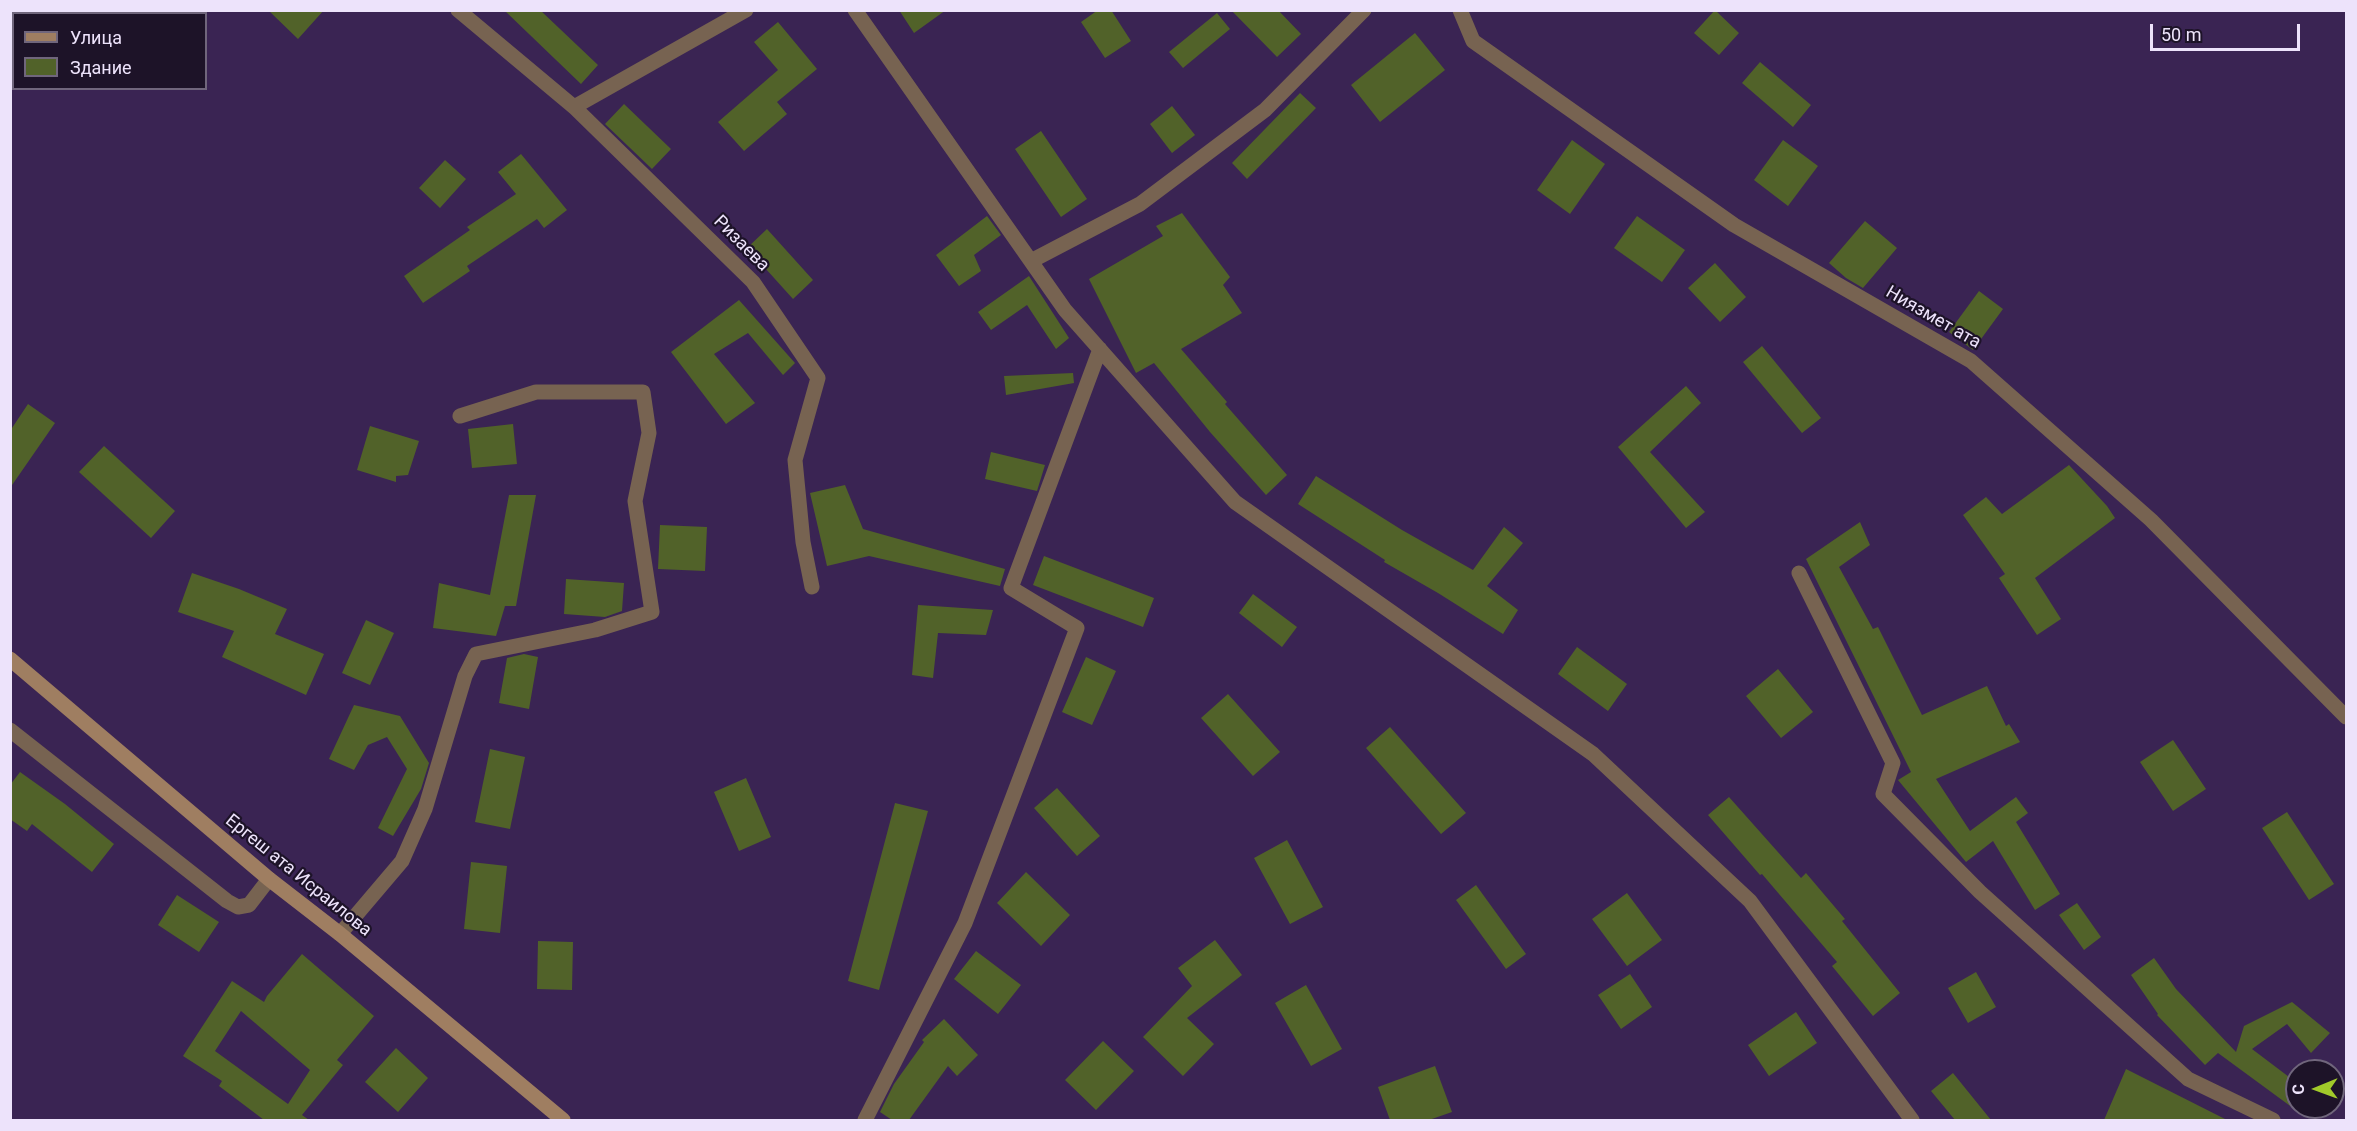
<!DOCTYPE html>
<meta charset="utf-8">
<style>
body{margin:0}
#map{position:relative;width:2357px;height:1131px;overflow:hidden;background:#3a2453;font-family:Roboto,sans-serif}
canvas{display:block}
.frame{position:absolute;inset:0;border:12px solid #ede3fb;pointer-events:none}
.legend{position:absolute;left:12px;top:12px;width:195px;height:78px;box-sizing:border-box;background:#1d1328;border:2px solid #70667c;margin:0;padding:8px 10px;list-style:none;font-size:18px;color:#ede3fb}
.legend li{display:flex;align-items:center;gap:12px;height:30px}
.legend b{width:30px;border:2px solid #70667c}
.north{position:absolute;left:2285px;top:1059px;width:60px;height:60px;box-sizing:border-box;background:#1d1328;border:2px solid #70667c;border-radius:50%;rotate:269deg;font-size:16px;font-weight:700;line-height:24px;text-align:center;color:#ede3fb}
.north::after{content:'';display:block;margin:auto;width:21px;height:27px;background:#a1c92a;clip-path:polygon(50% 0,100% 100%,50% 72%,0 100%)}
.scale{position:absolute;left:2150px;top:24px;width:150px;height:27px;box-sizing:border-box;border:3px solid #ede3fb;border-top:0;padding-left:8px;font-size:18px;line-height:21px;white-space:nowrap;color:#ede3fb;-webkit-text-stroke:4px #1d1328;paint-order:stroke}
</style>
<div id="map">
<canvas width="2357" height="1131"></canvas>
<div class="frame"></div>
<ul class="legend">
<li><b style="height:8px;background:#9f7e61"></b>Улица</li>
<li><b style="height:16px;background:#516229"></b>Здание</li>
</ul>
<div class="north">С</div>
<div class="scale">50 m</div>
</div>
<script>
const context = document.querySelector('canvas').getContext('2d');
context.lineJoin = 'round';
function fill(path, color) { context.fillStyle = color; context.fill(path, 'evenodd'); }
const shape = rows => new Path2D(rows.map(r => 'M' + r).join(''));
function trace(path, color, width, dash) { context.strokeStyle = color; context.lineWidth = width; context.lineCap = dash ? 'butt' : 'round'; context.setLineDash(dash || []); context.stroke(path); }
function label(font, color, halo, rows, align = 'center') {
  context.font = font + ' Roboto,sans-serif'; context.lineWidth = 4.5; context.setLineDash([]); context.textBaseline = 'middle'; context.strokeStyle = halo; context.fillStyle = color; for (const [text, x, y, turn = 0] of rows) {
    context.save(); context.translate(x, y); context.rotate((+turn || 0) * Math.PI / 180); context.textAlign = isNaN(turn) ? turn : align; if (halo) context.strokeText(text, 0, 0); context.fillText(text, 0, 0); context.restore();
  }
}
fill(shape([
 [268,10,324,10,298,39],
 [504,10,540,10,598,65,581,84],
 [899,10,946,10,914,33],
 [1098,10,1111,10,1131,41,1105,58,1081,22],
 [1231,10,1278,10,1301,34,1277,57],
 [1715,10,1739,33,1719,55,1694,33],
 [1217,13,1230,29,1183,68,1169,52],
 [778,22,817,69,777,102,787,114,744,151,718,122,778,70,754,42],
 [1415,33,1445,70,1380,122,1351,85],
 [1760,62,1811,105,1793,127,1742,83],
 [1300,93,1316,108,1247,179,1232,163],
 [624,104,671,149,652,169,605,124],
 [1172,106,1195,135,1172,153,1150,124],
 [1041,131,1087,199,1061,217,1015,149],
 [1572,140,1605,164,1570,214,1537,190],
 [1783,140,1818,166,1788,206,1754,180],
 [521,154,567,210,544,228,537,219,467,266,470,271,423,303,404,276,470,230,467,227,516,194,498,172],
 [445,160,466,179,440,208,419,188],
 [1182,213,1230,277,1223,285,1242,313,1181,349,1227,402,1225,404,1287,475,1266,495,1210,432,1154,363,1136,373,1089,279,1163,236,1156,226],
 [987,216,1001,235,974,255,981,271,959,286,936,255],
 [1637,216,1685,250,1662,282,1614,248],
 [1865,221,1897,248,1863,288,1846,278,1829,263],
 [767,229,813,280,793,299,747,248],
 [1715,263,1746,297,1720,322,1688,288],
 [1029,276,1069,338,1056,349,1027,305,991,330,978,312],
 [1979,291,2003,309,1973,350,1949,332],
 [739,300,795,363,783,375,748,333,714,354,755,403,726,424,671,352],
 [1762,346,1821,418,1802,433,1743,362],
 [1073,373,1074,383,1006,395,1004,376],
 [1686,386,1701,403,1650,452,1705,512,1686,528,1618,447],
 [28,404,55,423,10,488,10,431],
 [513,424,517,464,472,468,468,429],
 [370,426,419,441,408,475,396,476,396,482,357,470],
 [104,446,175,511,151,538,79,472],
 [991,452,1045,465,1037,491,985,479],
 [2069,465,2107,506,2115,518,2035,578,2061,619,2037,635,1999,578,2005,574,1963,515,1986,497,2002,514],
 [1316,476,1402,530,1473,570,1504,527,1523,543,1487,586,1518,610,1503,634,1438,593,1384,562,1385,560,1298,504],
 [845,485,863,529,1005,569,1000,586,869,556,827,566,810,493],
 [509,495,536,495,516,606,505,606,496,636,433,628,439,583,490,595],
 [1860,522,1870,545,1839,567,1873,629,1878,627,1922,715,1987,686,2006,726,2009,724,2020,742,1936,779,1970,831,2016,797,2028,813,2016,822,2060,894,2035,910,1993,841,1966,862,1898,780,1911,772,1806,559],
 [660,525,707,527,705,571,658,569],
 [1044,556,1154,598,1143,627,1033,585],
 [192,573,239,589,287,609,275,634,324,654,306,695,222,657,234,631,178,612],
 [566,579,624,583,622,611,605,617,564,614],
 [1253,594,1297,627,1282,647,1239,613],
 [918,605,993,610,986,635,938,633,933,678,912,675],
 [366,620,394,633,370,685,342,673],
 [1577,647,1627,684,1608,711,1558,674],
 [524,654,538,657,529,709,499,703,507,658],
 [1086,657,1116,671,1092,725,1062,712],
 [1778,669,1813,712,1781,738,1746,696],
 [1228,694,1280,752,1253,776,1201,718],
 [354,705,400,716,429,763,421,789,393,836,378,828,407,769,387,737,368,745,354,770,329,759],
 [1390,727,1466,813,1441,834,1366,748],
 [2173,740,2206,789,2173,811,2140,762],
 [490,749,525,757,510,829,475,822],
 [20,772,65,804,114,844,92,872,32,824,27,831,10,819,10,785],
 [746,778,771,837,739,851,714,792],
 [1057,788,1100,836,1077,856,1034,808],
 [1729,797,1801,878,1806,873,1845,919,1842,921,1900,993,1873,1016,1832,966,1837,962,1762,874,1760,875,1708,815],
 [895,803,928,811,879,990,848,981],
 [2287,812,2334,884,2309,900,2262,828],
 [1287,840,1323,907,1290,924,1254,858],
 [471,862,507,866,500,933,464,929],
 [1026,872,1070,915,1041,946,997,903],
 [1476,885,1526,954,1506,969,1456,900],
 [1627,893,1662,940,1627,966,1592,919],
 [177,895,219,922,199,952,158,925],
 [2077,903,2101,937,2084,950,2059,915],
 [1215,940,1242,975,1187,1018,1214,1044,1183,1076,1143,1037,1192,986,1178,968],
 [538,941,573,942,572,990,537,989],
 [976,951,1021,985,998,1014,954,979],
 [302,954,374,1016,337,1060,343,1065,302,1115,309,1120,264,1120,219,1086,222,1081,183,1056,232,981,264,1002,267,996],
 [241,1011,310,1070,288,1104,215,1051],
 [2154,958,2176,989,2236,1052,2244,1026,2292,1002,2330,1033,2311,1053,2287,1024,2252,1049,2297,1083,2297,1111,2218,1053,2205,1065,2157,1015,2158,1014,2131,975],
 [1976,972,1996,1007,1968,1023,1948,988],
 [1630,974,1652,1007,1621,1029,1598,995],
 [1306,985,1342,1049,1311,1066,1275,1003],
 [1796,1012,1817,1043,1769,1076,1748,1045],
 [944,1019,978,1055,957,1076,948,1066,909,1120,892,1120,880,1112,894,1084,924,1042,922,1040],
 [1103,1041,1134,1071,1096,1110,1065,1080],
 [396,1048,428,1078,398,1112,365,1082],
 [1435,1066,1452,1112,1429,1120,1390,1120,1378,1087],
 [2126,1069,2227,1120,2104,1120],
 [1953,1073,1991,1120,1955,1120,1931,1091]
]), '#516229');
trace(shape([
 [458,10,574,107,753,282,818,378,795,460,803,542,812,587],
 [855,10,1065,310,1235,502,1593,754,1750,901,1912,1120],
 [1460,10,1473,41,1734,225,1971,361,2151,520,2346,717],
 [574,107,746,10],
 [1031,261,1140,204,1265,110,1364,10],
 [1799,573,1893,763,1883,794,1980,892,2188,1079,2273,1120],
 [10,730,227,901,238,907,249,905,269,879],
 [340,934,402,861,425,809,465,676,476,654,595,630,652,612,635,501,649,433,643,392,536,392,460,416],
 [865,1120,965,923,1077,628,1011,588,1100,349]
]), '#776351', 15);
trace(shape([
 [10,659,269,879,340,934,563,1120]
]), '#9f7e61', 15);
label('18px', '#ede3fb', '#1d1328', [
 ["Ризаева",741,244,45],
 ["Ниязмет ата",1933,318,30],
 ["Ергеш ата Исраилова",298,876,39]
]);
</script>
